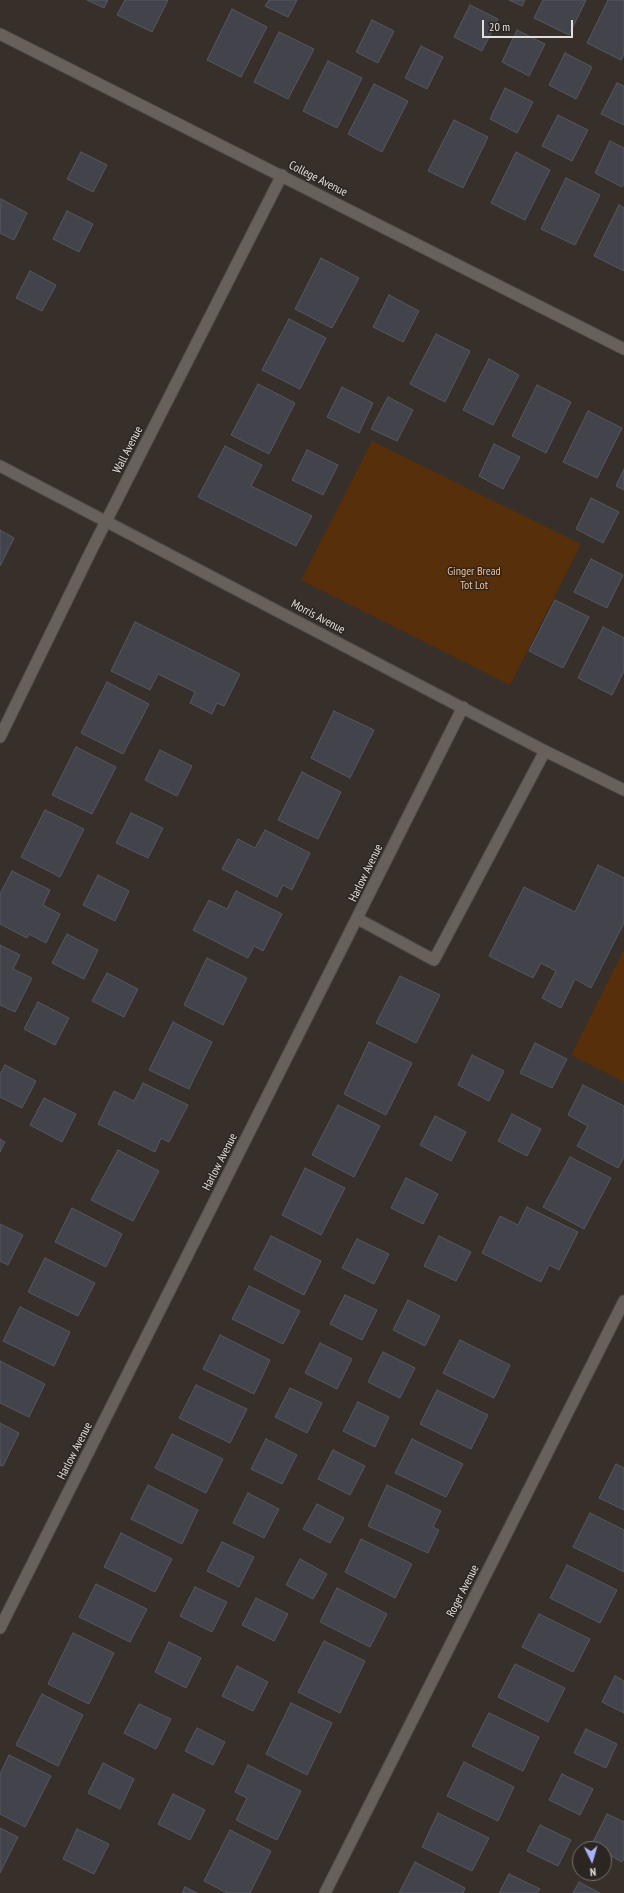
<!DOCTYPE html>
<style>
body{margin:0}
#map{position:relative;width:624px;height:1893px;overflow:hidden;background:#362f2a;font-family:"PT Sans Narrow",sans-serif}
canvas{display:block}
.north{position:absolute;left:572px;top:1841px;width:40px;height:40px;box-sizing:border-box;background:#2c2520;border:1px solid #756f6b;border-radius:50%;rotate:175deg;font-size:11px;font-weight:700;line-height:16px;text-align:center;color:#e3dfdc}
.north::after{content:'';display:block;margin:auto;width:14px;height:18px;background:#a7b1fc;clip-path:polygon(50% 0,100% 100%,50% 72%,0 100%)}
.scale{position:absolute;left:482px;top:20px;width:91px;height:18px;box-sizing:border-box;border:2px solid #e3dfdc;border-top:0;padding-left:5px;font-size:12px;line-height:14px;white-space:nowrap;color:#e3dfdc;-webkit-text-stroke:3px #2c2520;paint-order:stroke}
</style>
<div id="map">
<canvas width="624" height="1893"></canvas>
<div class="north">N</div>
<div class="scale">20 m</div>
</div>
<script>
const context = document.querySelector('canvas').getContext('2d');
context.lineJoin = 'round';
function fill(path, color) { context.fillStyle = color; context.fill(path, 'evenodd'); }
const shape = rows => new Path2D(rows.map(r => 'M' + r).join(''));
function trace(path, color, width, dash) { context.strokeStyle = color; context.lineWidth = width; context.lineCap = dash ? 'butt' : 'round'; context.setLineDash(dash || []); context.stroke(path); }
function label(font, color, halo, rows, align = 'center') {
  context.font = font + ' "PT Sans Narrow",sans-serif'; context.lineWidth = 3; context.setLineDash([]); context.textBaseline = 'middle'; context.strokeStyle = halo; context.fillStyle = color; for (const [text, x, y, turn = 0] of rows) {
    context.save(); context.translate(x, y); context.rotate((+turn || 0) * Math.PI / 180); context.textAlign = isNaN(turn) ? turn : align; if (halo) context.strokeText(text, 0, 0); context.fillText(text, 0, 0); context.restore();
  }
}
fill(shape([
 [372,441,581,544,510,685,301,580],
 [624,949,624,1082,571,1055]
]), '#57300b');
const building = shape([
 [87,0,108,0,104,8,87,0],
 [125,0,168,0,152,32,117,15,125,0],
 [269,0,297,0,288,17,265,6,269,0],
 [509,0,525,0,522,6,509,0],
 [543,0,586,0,569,35,534,18,543,0],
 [608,0,624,0,624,54,621,60,587,43,608,0],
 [470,5,498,19,482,51,454,37,470,5],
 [232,9,267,27,241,77,207,60,232,9],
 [372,20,394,31,378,63,356,52,372,20],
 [517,30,545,44,529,76,502,62,517,30],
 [279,32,314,49,288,99,254,82,279,32],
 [421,46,443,57,427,89,405,78,421,46],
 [565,53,592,67,576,99,549,85,565,53],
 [328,61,362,78,337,128,303,111,328,61],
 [617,83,624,86,624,125,601,114,617,83],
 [374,84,408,101,382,152,348,134,374,84],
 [505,88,533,102,517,133,490,119,505,88],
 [558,115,588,130,572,161,542,146,558,115],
 [454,120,488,137,463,188,428,171,454,120],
 [610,141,624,148,624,184,622,187,595,173,610,141],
 [81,152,107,165,93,192,67,179,81,152],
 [516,152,550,170,525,220,491,203,516,152],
 [566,178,600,195,575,245,541,229,566,178],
 [1,199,27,213,14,240,0,233,1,199],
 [619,205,624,208,624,271,594,256,619,205],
 [67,211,93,224,79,252,53,239,67,211],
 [321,258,359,278,332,328,295,309,321,258],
 [30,271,56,285,42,311,16,298,30,271],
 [389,295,419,311,403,342,373,327,389,295],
 [289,319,326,338,300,389,262,370,289,319],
 [436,334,470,351,445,402,410,384,436,334],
 [489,359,519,375,493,425,463,410,489,359],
 [258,384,295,403,269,454,231,435,258,384],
 [537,385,571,402,546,453,512,436,537,385],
 [342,387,373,403,359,433,327,417,342,387],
 [388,397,413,410,397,441,371,429,388,397],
 [588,411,622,428,597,478,563,462,588,411],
 [494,444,520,457,503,489,479,476,494,444],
 [225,446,262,465,251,486,312,516,296,546,198,497,225,446],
 [307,450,338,465,323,495,292,480,307,450],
 [624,469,624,490,616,486,624,469],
 [591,498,619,512,603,543,576,529,591,498],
 [0,530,14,538,0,566,0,530],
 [591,559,623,575,607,608,574,592,591,559],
 [555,600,589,617,563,668,529,651,555,600],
 [135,622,240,674,224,706,217,703,212,714,190,703,195,692,158,674,150,690,111,671,135,622],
 [603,627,624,638,624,671,612,695,578,678,603,627],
 [107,682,149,704,123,754,81,733,107,682],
 [334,711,374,730,350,778,311,758,334,711],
 [76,747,116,767,92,814,52,795,76,747],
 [160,750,192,766,177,796,145,780,160,750],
 [302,772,341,792,318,839,278,820,302,772],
 [45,810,84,829,60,877,21,857,45,810],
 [131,813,163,828,148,858,116,843,131,813],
 [265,830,310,853,292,890,283,885,277,897,222,869,238,839,255,848,265,830],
 [598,865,624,878,624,923,591,988,575,979,561,1008,542,998,556,971,541,963,533,978,489,956,524,887,575,912,598,865],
 [12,871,50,890,43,905,60,914,46,943,29,934,27,938,0,924,0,894,12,871],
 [98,875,129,891,115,921,83,905,98,875],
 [236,891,282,914,263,951,254,946,248,958,193,930,209,900,227,909,236,891],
 [67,934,98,950,84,979,52,963,67,934],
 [0,945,20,955,13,969,32,978,15,1012,0,1005,0,945],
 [207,958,247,978,223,1025,184,1005,207,958],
 [107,973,138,989,124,1017,92,1001,107,973],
 [400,976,440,995,416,1043,376,1023,400,976],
 [38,1002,69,1018,55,1045,24,1029,38,1002],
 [173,1022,212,1042,189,1089,149,1070,173,1022],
 [369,1042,412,1063,386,1115,344,1094,369,1042],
 [535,1043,567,1059,552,1088,520,1073,535,1043],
 [472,1055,504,1071,489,1101,458,1085,472,1055],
 [5,1065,36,1081,22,1108,0,1097,0,1074,5,1065],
 [143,1083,188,1105,169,1142,161,1138,155,1152,98,1124,114,1091,134,1101,143,1083],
 [583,1085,624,1106,624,1157,618,1168,577,1146,588,1126,568,1115,583,1085],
 [44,1098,76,1114,62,1142,30,1125,44,1098],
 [338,1105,380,1126,354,1177,312,1155,338,1105],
 [512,1114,541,1129,527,1156,498,1141,512,1114],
 [435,1116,466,1132,451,1161,420,1145,435,1116],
 [0,1139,5,1142,0,1152,0,1139],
 [118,1150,159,1171,133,1221,91,1200,118,1150],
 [570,1157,611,1178,584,1229,543,1207,570,1157],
 [305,1168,345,1188,321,1235,282,1215,305,1168],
 [406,1178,438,1194,423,1224,391,1208,406,1178],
 [527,1207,578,1232,559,1270,549,1265,541,1282,482,1253,500,1216,518,1225,527,1207],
 [72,1208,122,1234,106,1267,55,1242,72,1208],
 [0,1224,23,1235,8,1265,0,1261,0,1224],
 [271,1236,321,1261,304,1295,254,1269,271,1236],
 [439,1236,471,1252,456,1281,424,1266,439,1236],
 [357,1239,389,1254,374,1284,342,1268,357,1239],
 [45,1258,95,1283,78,1316,28,1292,45,1258],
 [249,1286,300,1311,283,1344,232,1319,249,1286],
 [345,1295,377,1310,362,1340,330,1324,345,1295],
 [408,1300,440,1316,425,1346,393,1330,408,1300],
 [20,1307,70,1332,54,1366,3,1341,20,1307],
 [220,1335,270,1360,254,1394,203,1369,220,1335],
 [460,1340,510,1365,494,1398,443,1373,460,1340],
 [320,1343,352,1359,337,1389,305,1373,320,1343],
 [383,1352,415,1368,400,1398,368,1382,383,1352],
 [0,1361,45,1384,29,1417,0,1403,0,1361],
 [196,1385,247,1409,230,1443,179,1418,196,1385],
 [290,1388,322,1403,307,1433,275,1417,290,1388],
 [437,1390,488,1415,471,1449,420,1424,437,1390],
 [358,1402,389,1417,375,1447,343,1431,358,1402],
 [0,1423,19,1433,3,1466,0,1465,0,1423],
 [172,1434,223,1459,206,1493,155,1468,172,1434],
 [266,1439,297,1455,282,1484,251,1469,266,1439],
 [412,1439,463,1464,446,1497,395,1473,412,1439],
 [333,1450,365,1466,350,1495,318,1479,333,1450],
 [616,1464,624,1468,624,1510,599,1498,616,1464],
 [148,1485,198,1510,182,1544,131,1519,148,1485],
 [387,1485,441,1511,433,1527,439,1530,428,1553,368,1526,387,1485],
 [248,1493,279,1509,264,1538,233,1523,248,1493],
 [317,1504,344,1518,330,1543,303,1529,317,1504],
 [590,1513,624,1530,624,1572,573,1547,590,1513],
 [121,1533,172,1559,155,1592,104,1567,121,1533],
 [361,1539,412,1564,395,1598,345,1572,361,1539],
 [222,1542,254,1557,239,1587,207,1571,222,1542],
 [300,1559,327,1574,313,1599,286,1585,300,1559],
 [567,1565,617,1590,600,1623,550,1598,567,1565],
 [96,1584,147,1609,130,1642,79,1617,96,1584],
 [195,1587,227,1602,212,1632,180,1616,195,1587],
 [337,1588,387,1614,370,1647,320,1622,337,1588],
 [256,1598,288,1614,274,1641,242,1625,256,1598],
 [539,1614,590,1639,573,1672,522,1647,539,1614],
 [73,1633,114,1653,89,1704,48,1684,73,1633],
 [324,1641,365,1661,340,1713,298,1692,324,1641],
 [169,1642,201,1658,186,1688,155,1672,169,1642],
 [515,1664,565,1688,548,1722,498,1697,515,1664],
 [237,1666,268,1682,253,1711,222,1696,237,1666],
 [615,1676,624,1681,624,1713,602,1702,615,1676],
 [42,1694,83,1715,58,1766,16,1745,42,1694],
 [291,1703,332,1723,307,1775,266,1754,291,1703],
 [139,1704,171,1719,156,1749,124,1733,139,1704],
 [489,1713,539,1737,523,1771,472,1746,489,1713],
 [197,1728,225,1742,213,1765,185,1751,197,1728],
 [586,1729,617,1744,606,1768,574,1753,586,1729],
 [9,1755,51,1776,25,1827,0,1814,0,1774,9,1755],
 [464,1762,514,1787,498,1821,447,1796,464,1762],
 [103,1763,134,1779,120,1809,88,1793,103,1763],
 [248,1765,301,1791,277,1840,236,1820,247,1798,235,1792,248,1765],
 [562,1774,593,1789,580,1815,549,1800,562,1774],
 [173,1794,205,1810,190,1840,158,1824,173,1794],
 [438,1813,489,1838,472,1871,422,1847,438,1813],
 [607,1814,624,1822,624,1859,622,1862,604,1852,604,1849,598,1849,591,1846,607,1814],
 [540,1825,571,1840,558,1866,527,1851,540,1825],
 [0,1828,18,1837,0,1873,0,1828],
 [77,1829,109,1844,94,1874,63,1859,77,1829],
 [230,1830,271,1851,250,1893,227,1893,204,1881,230,1830],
 [415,1862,465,1888,463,1893,399,1893,415,1862],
 [509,1874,540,1889,537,1893,499,1893,509,1874],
 [579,1882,600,1893,573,1893,579,1882],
 [185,1887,197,1893,182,1893,185,1887]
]);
fill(building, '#42434b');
trace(building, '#575860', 1);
const service = shape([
 [358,919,434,960,545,751]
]);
const minor = shape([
 [0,34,624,349],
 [0,466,545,751,624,790],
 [0,737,90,553,282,175],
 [0,1628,463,707],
 [325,1893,624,1301]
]);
trace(service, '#504b47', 13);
trace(minor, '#504b47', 13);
trace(service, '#68605a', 11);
trace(minor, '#68605a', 11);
label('12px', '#e3dfdc', '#2c2520', [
 ["College Avenue",318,179,27],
 ["Wall Avenue",128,450,-63],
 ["Morris Avenue",318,617,28],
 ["Harlow Avenue",366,873,-64],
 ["Harlow Avenue",220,1162,-63],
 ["Harlow Avenue",75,1451,-63],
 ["Roger Avenue",463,1591,-63]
]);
label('12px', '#fbba87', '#2c2520', [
 ["Ginger Bread",474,572],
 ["Tot Lot",474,586]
]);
</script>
